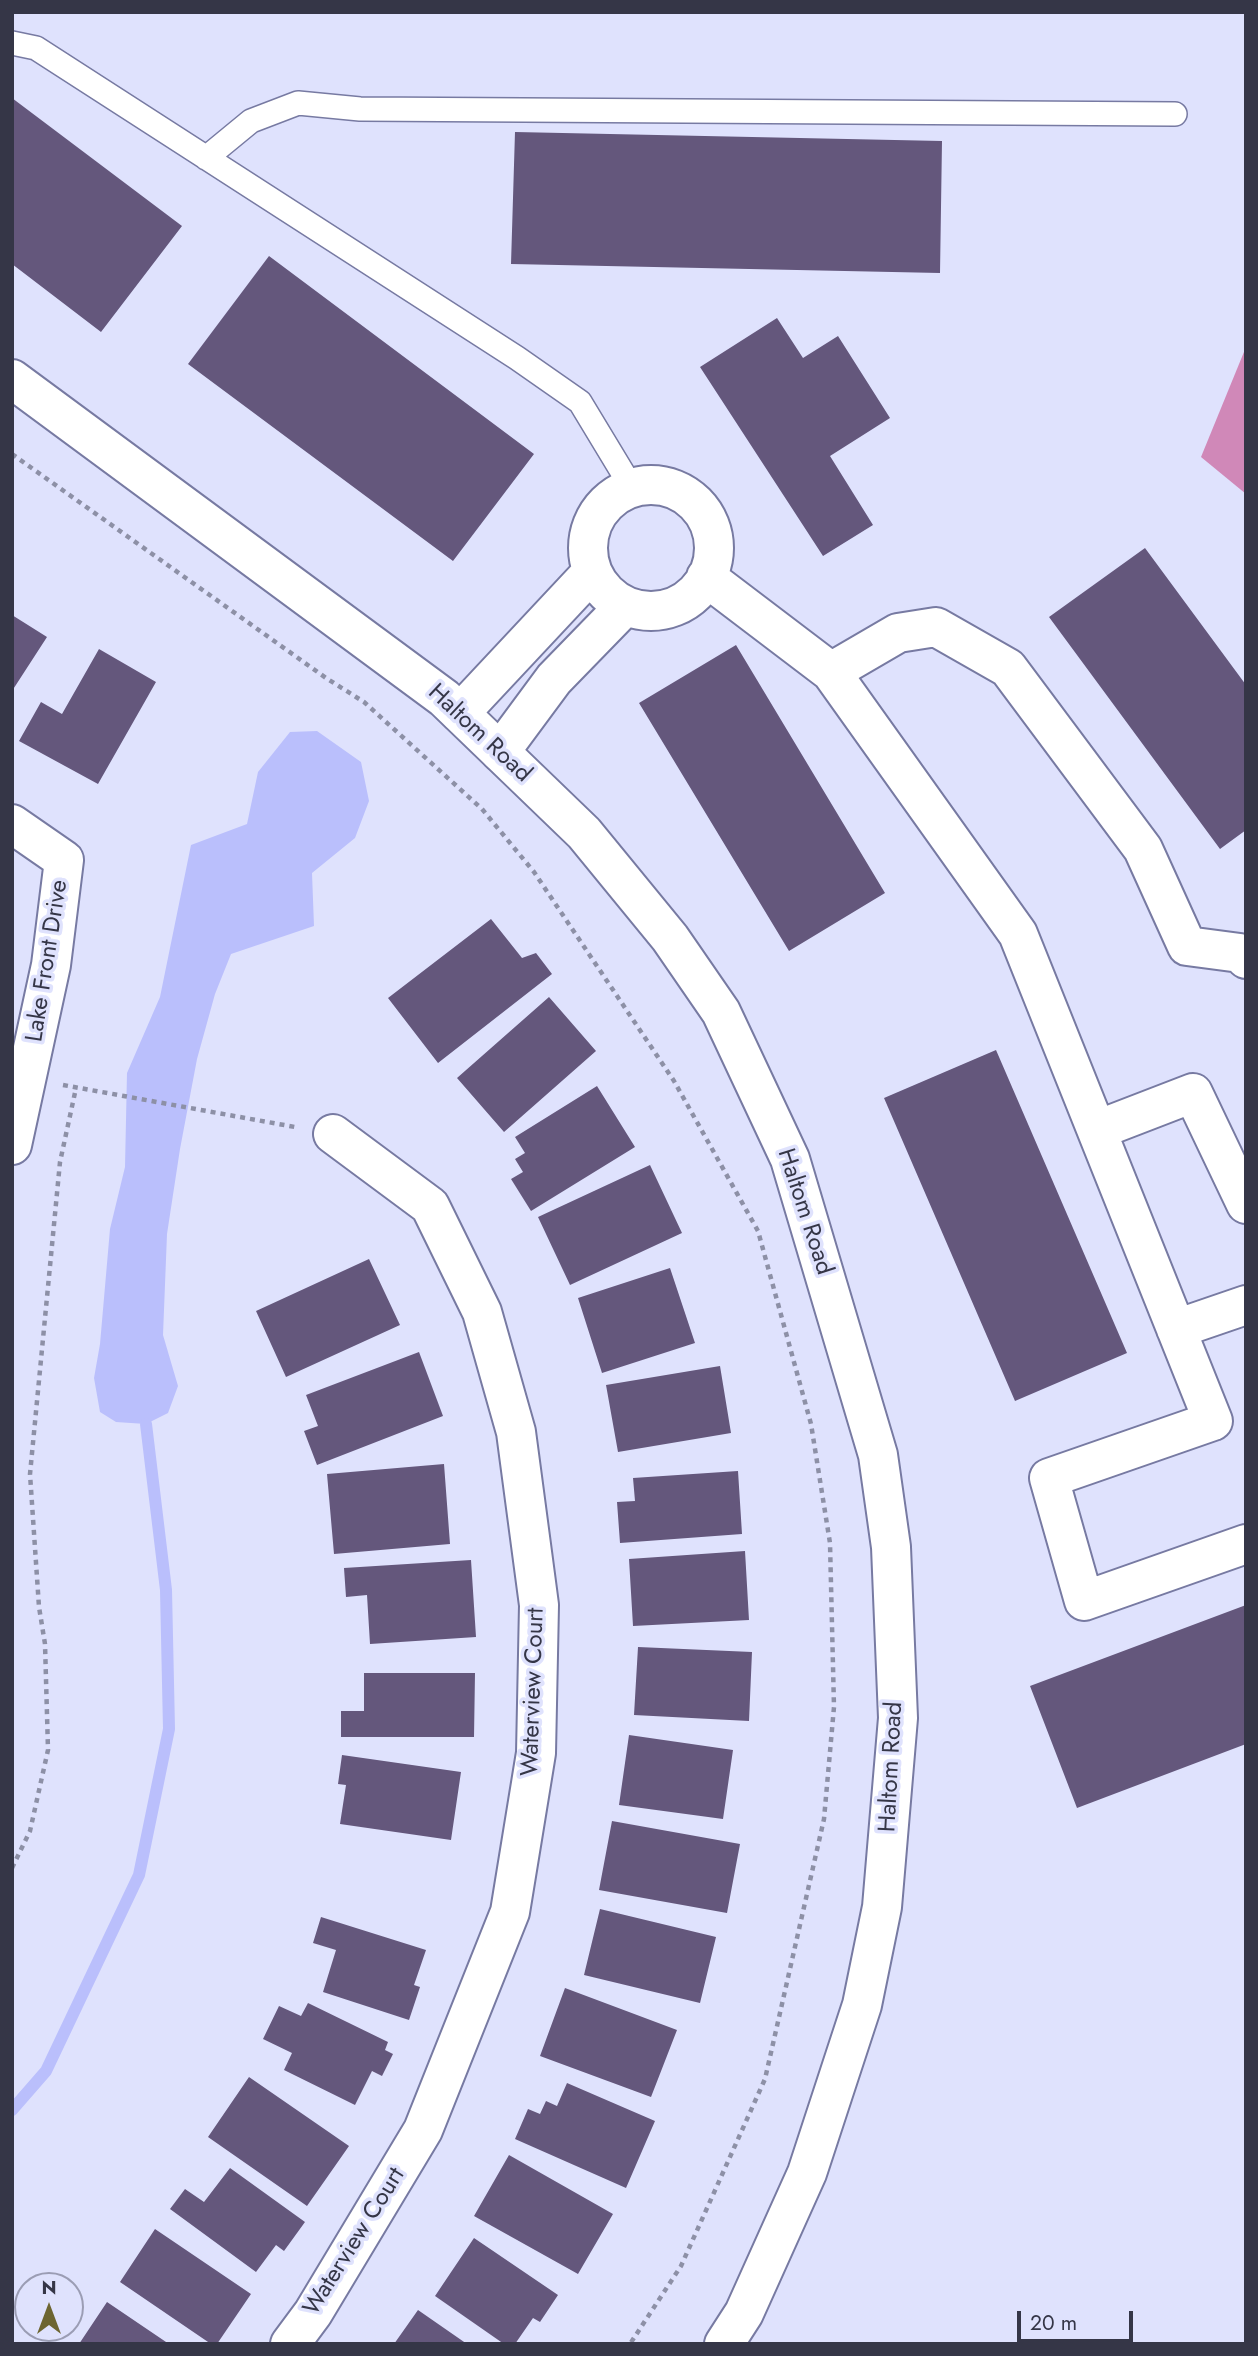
<!DOCTYPE html>
<style>
body{margin:0}
#map{position:relative;width:1258px;height:2356px;overflow:hidden;background:#dfe2fd;font-family:Jost,sans-serif}
canvas{display:block}
.frame{position:absolute;inset:0;border:14px solid #353647;pointer-events:none}
.north{position:absolute;left:14px;top:2272px;width:70px;height:70px;box-sizing:border-box;background:#dfe2fd;border:2px solid #9b9db4;border-radius:50%;rotate:0deg;font-size:19px;font-weight:700;line-height:28px;text-align:center;color:#353647}
.north::after{content:'';display:block;margin:auto;width:24px;height:32px;background:#6d6531;clip-path:polygon(50% 0,100% 100%,50% 72%,0 100%)}
.scale{position:absolute;left:1017px;top:2311px;width:116px;height:32px;box-sizing:border-box;border:4px solid #353647;border-top:0;padding-left:9px;font-size:21px;line-height:24px;white-space:nowrap;color:#353647;-webkit-text-stroke:5px #dfe2fd;paint-order:stroke}
</style>
<div id="map">
<canvas width="1258" height="2356"></canvas>
<div class="frame"></div>
<div class="north">N</div>
<div class="scale">20 m</div>
</div>
<script>
const context = document.querySelector('canvas').getContext('2d');
context.lineJoin = 'round';
function fill(path, color) { context.fillStyle = color; context.fill(path, 'evenodd'); }
const shape = rows => new Path2D(rows.map(r => 'M' + r).join(''));
function trace(path, color, width, dash) { context.strokeStyle = color; context.lineWidth = width; context.lineCap = dash ? 'butt' : 'round'; context.setLineDash(dash || []); context.stroke(path); }
function label(font, color, halo, rows, align = 'center') {
  context.font = font + ' Jost,sans-serif'; context.lineWidth = 7; context.setLineDash([]); context.textBaseline = 'middle'; context.strokeStyle = halo; context.fillStyle = color; for (const [text, x, y, turn = 0] of rows) {
    context.save(); context.translate(x, y); context.rotate((+turn || 0) * Math.PI / 180); context.textAlign = isNaN(turn) ? turn : align; if (halo) context.strokeText(text, 0, 0); context.fillText(text, 0, 0); context.restore();
  }
}
fill(shape([
 [1246,347,1246,494,1201,457]
]), '#d088b8');
fill(shape([
 [317,731,361,762,369,801,355,838,312,873,314,926,231,954,215,994,197,1059,180,1149,167,1234,163,1335,178,1386,168,1413,146,1424,116,1422,100,1412,94,1378,100,1344,110,1229,125,1167,127,1073,160,997,191,845,247,824,258,772,290,732]
]), '#babffc');
trace(shape([
 [12,2110,46,2071,139,1875,169,1729,166,1590,146,1424]
]), '#babffc', 12);
fill(shape([
 [12,98,182,226,101,332,12,264],
 [515,132,942,141,940,273,511,264],
 [269,256,534,454,453,561,188,364],
 [777,318,803,358,838,336,890,418,830,456,873,525,823,556,700,367],
 [1145,548,1246,685,1246,830,1220,849,1049,617],
 [12,615,47,637,12,691],
 [736,645,885,893,789,951,639,703],
 [99,649,156,682,98,784,19,741,41,702,62,714],
 [491,919,522,958,536,953,552,974,438,1063,388,998],
 [549,997,596,1051,504,1132,457,1078],
 [996,1050,1127,1353,1015,1401,884,1098],
 [597,1086,635,1147,531,1211,511,1179,523,1172,515,1159,525,1153,515,1137],
 [650,1165,682,1233,570,1285,538,1217],
 [369,1259,400,1325,286,1377,256,1311],
 [670,1268,695,1343,602,1373,578,1298],
 [419,1352,443,1416,317,1465,304,1431,318,1426,306,1395],
 [720,1366,731,1433,618,1452,606,1385],
 [444,1464,450,1544,334,1554,327,1474],
 [738,1471,742,1534,620,1543,617,1502,635,1501,633,1478],
 [745,1551,749,1620,633,1626,629,1559],
 [471,1560,476,1637,370,1644,367,1595,346,1597,344,1568],
 [1246,1605,1246,1744,1077,1808,1030,1686],
 [638,1647,752,1652,749,1721,634,1715],
 [364,1673,475,1673,474,1737,341,1737,341,1711,364,1711],
 [629,1735,733,1750,723,1819,619,1805],
 [342,1755,461,1772,451,1840,340,1824,346,1785,338,1784],
 [612,1821,740,1844,727,1913,599,1890],
 [600,1909,716,1937,700,2003,584,1975],
 [321,1917,426,1950,414,1985,420,1987,409,2020,323,1992,336,1950,313,1943],
 [565,1988,677,2030,651,2097,540,2056],
 [308,2003,388,2042,385,2050,393,2054,382,2076,372,2071,355,2105,284,2070,292,2053,263,2039,279,2006,301,2016],
 [249,2077,349,2146,307,2206,208,2137],
 [567,2083,655,2121,626,2188,515,2139,528,2109,540,2114,546,2101,557,2106],
 [509,2155,613,2214,578,2274,474,2216],
 [230,2168,305,2222,284,2251,276,2245,256,2272,170,2209,185,2189,204,2202],
 [155,2229,251,2294,217,2344,211,2344,120,2282],
 [474,2238,558,2295,540,2322,533,2318,515,2344,504,2344,435,2296],
 [107,2302,169,2344,79,2344],
 [418,2310,467,2344,394,2344]
]), '#64577c');
const service = shape([
 [12,43,36,48,517,358,580,402,632,488],
 [206,158,251,121,298,103,360,109,1175,114]
]);
const minor = shape([
 '588 548a63 63 0 1 1 126 0a63 63 0 1 1-126 0Z',
 [706,577,831,672,1018,934,1213,1421,1049,1478,1084,1601,1246,1544],
 [831,672,898,633,936,627,1008,668,1143,849,1187,946,1240,953,1246,959],
 [460,713,592,572],
 [500,752,554,679,625,606],
 [12,824,64,860,51,965,12,1145],
 [1097,1130,1193,1093,1246,1204],
 [1176,1329,1246,1305],
 [290,2344,313,2313,423,2130,510,1912,536,1753,539,1605,516,1432,482,1312,430,1206,333,1134]
]);
const secondary = shape([
 [12,379,444,698,584,833,670,938,721,1012,790,1159,878,1455,891,1547,898,1718,882,1907,862,2005,807,2173,744,2313,724,2344]
]);
trace(service, '#777aa2', 26);
trace(minor, '#777aa2', 42);
trace(secondary, '#777aa2', 42);
trace(shape([
 [12,454,326,678,364,702,482,809,534,872,674,1081,758,1231,811,1424,830,1543,834,1707,824,1819,765,2079,681,2266,630,2344],
 [63,1085,295,1127],
 [12,1868,30,1831,48,1750,45,1644,39,1607,30,1474,60,1162,76,1088]
]), '#8d90a6', 4.5, [5, 5]);
trace(service, '#fff', 23);
trace(minor, '#fff', 38);
trace(secondary, '#fff', 38);
label('24px', '#353647', '#dfe2fd', [
 ["Haltom Road",479,734,43],
 ["Lake Front Drive",48,961,-81],
 ["Haltom Road",804,1212,72],
 ["Waterview Court",534,1692,-88],
 ["Haltom Road",892,1767,-87],
 ["Waterview Court",355,2242,-58]
]);
</script>
